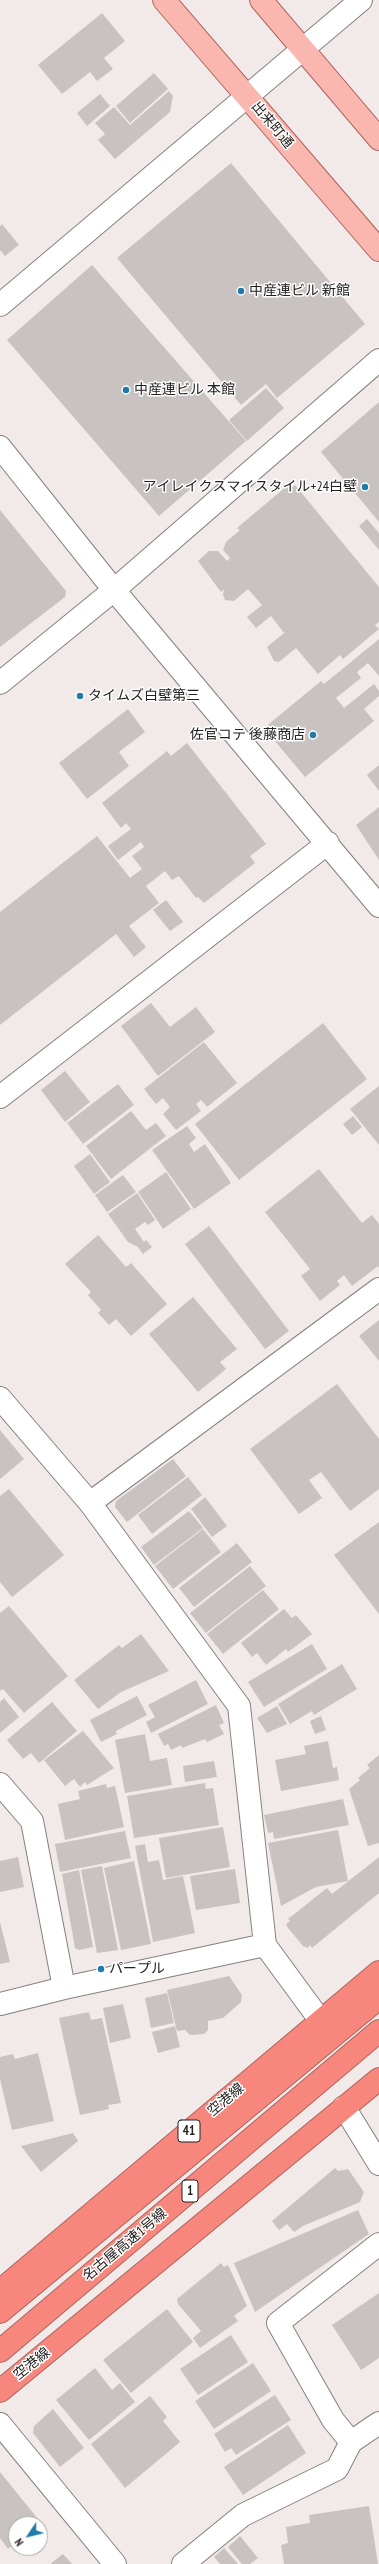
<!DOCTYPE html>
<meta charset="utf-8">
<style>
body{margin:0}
#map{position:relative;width:379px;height:2564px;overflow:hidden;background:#f1eae9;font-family:"PT Sans Narrow",sans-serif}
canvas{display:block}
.north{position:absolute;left:8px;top:2516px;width:40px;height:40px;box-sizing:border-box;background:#fff;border:1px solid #a7a6a6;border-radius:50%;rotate:235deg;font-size:11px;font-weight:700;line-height:16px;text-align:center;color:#242121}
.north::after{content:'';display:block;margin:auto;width:14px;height:18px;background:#217ba9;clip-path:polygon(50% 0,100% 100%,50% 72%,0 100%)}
</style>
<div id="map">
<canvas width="379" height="2564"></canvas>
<div class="north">N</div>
</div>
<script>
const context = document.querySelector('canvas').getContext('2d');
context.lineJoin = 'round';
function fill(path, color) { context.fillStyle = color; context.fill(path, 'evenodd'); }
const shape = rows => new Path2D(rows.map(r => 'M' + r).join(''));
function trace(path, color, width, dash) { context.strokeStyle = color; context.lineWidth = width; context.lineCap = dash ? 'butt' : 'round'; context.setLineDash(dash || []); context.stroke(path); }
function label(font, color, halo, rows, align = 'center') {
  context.font = font + ' "PT Sans Narrow","Noto Sans JP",sans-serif'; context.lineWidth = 3; context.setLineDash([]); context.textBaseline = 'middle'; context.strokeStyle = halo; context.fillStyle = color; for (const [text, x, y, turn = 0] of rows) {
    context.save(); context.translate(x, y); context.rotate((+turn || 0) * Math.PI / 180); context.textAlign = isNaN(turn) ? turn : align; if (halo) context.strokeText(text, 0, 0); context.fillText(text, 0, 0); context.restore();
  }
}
fill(shape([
 [102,13,125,41,104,58,113,69,97,81,90,72,62,94,38,65],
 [154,73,168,89,130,123,116,106],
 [169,91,173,96,170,112,115,159,98,140,105,134,95,123,114,107,130,125],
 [100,94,110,106,87,126,77,113],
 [231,163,365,324,277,398,266,384,241,405,117,258],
 [2,224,19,245,5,256,0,250,0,226],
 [92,265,246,441,159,516,7,340],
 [266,388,284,408,247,441,229,420],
 [379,402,379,522,321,452],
 [288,485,291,488,295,485,379,587,379,622,375,625,379,629,343,659,340,655,318,674,296,648,279,662,274,661,267,647,284,633,271,616,256,628,247,617,262,605,248,589,234,601,225,600,223,595,224,589,221,592,198,561,209,551,218,551,227,561,230,558,223,550,226,542,240,530,237,528],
 [0,510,66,591,65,597,0,647],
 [367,519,379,533,379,550,359,526],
 [379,639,379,676,368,663,357,672,361,678,336,698,344,708,374,684,379,691,379,696,364,709,374,721,305,777,264,728,321,681,324,684],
 [128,709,145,732,119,752,129,766,87,799,59,763],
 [187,743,266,844,250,856,255,863,204,903,198,897,196,898,179,876,172,880,165,871,146,886,159,903,129,926,146,947,134,957,116,934,0,1025,0,912,97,836,130,878,142,869,132,856,144,847,141,842,118,860,108,846,131,829,126,823,121,828,102,803,167,751,171,756],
 [379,765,379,791,367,775],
 [379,807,379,860,356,825],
 [166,900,183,922,170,931,153,910],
 [151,1003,170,1027,196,1007,215,1032,158,1076,121,1026],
 [323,1023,367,1079,239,1180,195,1124],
 [204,1042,237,1083,207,1107,201,1100,196,1104,201,1111,176,1130,163,1114,170,1107,163,1098,156,1104,144,1089],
 [65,1071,90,1102,65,1122,41,1090],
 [118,1084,134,1105,83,1144,67,1123],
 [379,1086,379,1145,350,1109],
 [131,1111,146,1130,156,1123,166,1136,111,1179,86,1146],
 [353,1116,362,1127,352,1135,343,1124],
 [187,1126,196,1138,189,1144,194,1152,205,1144,231,1183,194,1209,152,1150],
 [90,1154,110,1182,94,1194,74,1166],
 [319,1169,362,1223,372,1215,379,1224,379,1268,378,1266,352,1286,344,1275,337,1281,340,1285,320,1301,301,1276,310,1269,265,1212],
 [166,1172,191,1209,163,1229,138,1192],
 [123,1175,136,1192,107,1212,95,1195],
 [137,1193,155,1220,148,1225,145,1222,135,1229,144,1242,146,1240,152,1247,143,1254,138,1247,128,1242,108,1214],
 [209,1226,289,1331,265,1349,185,1244],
 [98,1235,126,1267,131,1263,167,1304,131,1336,116,1319,109,1325,98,1313,101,1310,88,1295,91,1292,65,1264],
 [193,1297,237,1349,220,1362,226,1369,198,1392,149,1334],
 [379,1320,379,1361,359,1336],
 [337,1384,379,1439,379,1489,350,1511,321,1472,309,1480,322,1498,299,1514,250,1449],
 [0,1430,24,1459,0,1479],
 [173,1459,186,1476,127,1522,115,1507,116,1501],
 [188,1477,202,1495,152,1534,138,1515],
 [9,1489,64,1555,12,1597,0,1582,0,1496],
 [205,1497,227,1526,212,1537,191,1509],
 [189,1511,203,1528,154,1565,141,1547],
 [379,1522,379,1614,334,1555],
 [203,1529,221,1552,173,1589,155,1566],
 [237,1543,252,1562,194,1607,179,1588],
 [250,1566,266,1586,206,1633,190,1613],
 [263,1590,279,1609,223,1654,207,1634],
 [9,1606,68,1676,24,1713,3,1689,0,1691,0,1613],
 [284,1609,292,1618,296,1615,312,1634,288,1652,286,1649,266,1665,257,1653,252,1657,241,1643],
 [141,1634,169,1671,121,1692,98,1709,74,1680,119,1645,122,1648],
 [312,1644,327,1669,264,1707,248,1682],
 [342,1664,357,1689,314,1715,312,1711,290,1724,278,1704],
 [196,1680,208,1704,151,1733,146,1722,155,1717,148,1705],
 [137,1696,147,1715,116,1731,117,1734,101,1742,90,1720],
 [4,1698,19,1717,0,1733,0,1702],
 [52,1702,77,1731,39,1763,31,1753,23,1759,7,1740],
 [216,1705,224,1723,219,1725,224,1734,207,1742,205,1739,182,1748,181,1745,171,1750,168,1744,164,1746,158,1734],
 [277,1706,287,1724,267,1733,257,1718],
 [321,1716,326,1730,315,1734,310,1721],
 [83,1731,114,1768,87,1785,85,1782,80,1787,74,1779,65,1786,44,1760],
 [145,1734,150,1761,167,1758,172,1785,125,1793,115,1740],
 [328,1741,333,1768,337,1767,339,1780,281,1791,275,1760,306,1754,304,1746],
 [379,1755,379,1843,368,1846,349,1789,360,1780,358,1778,370,1768,367,1765],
 [214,1761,217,1777,185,1782,183,1766],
 [205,1783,206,1789,213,1788,219,1825,134,1838,127,1796],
 [106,1784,107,1788,115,1786,124,1827,65,1840,58,1804,80,1799,78,1791],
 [343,1799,349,1825,274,1839,273,1832,268,1833,264,1815],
 [223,1827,230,1867,166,1878,159,1838],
 [338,1830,348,1881,316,1887,281,1906,268,1843],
 [125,1831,131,1858,60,1872,55,1844],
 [145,1844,148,1862,159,1860,163,1880,183,1876,195,1933,153,1942,135,1846],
 [18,1857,24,1887,0,1892,0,1861],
 [379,1857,379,1893,312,1948,310,1945,308,1948,303,1946,288,1928,286,1924,290,1921,288,1919,327,1888,332,1894],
 [134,1861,151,1944,121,1950,104,1868],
 [102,1866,118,1950,97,1953,81,1870],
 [235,1869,240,1903,196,1910,190,1876],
 [79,1870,93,1947,79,1950,75,1948,62,1874],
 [0,1922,10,1962,0,1964],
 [229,1976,242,1995,241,2002,223,2018,208,2021,208,2030,204,2034,190,2035,185,2030,177,2031,167,1990],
 [167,1993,174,2023,151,2028,145,1998],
 [123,2004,131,2038,110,2043,103,2008],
 [89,2012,91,2020,102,2018,121,2103,108,2105,109,2109,80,2115,59,2018],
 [175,2026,180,2047,158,2053,152,2032],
 [38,2053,54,2121,12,2130,0,2079,0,2057,13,2054,15,2059],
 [73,2133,78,2141,41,2172,21,2146],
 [335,2168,338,2171,348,2169,364,2192,360,2202,303,2226,294,2232,287,2224,279,2230,272,2221],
 [358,2210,369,2234,255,2312,234,2263],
 [221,2263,224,2267,228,2265,247,2306,234,2316,238,2321,200,2348,193,2338,201,2331,178,2304,177,2299],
 [379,2293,379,2358,361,2370,332,2325],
 [167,2309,193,2342,131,2393,103,2360],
 [231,2335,248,2362,198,2395,180,2369],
 [253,2363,271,2391,214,2429,195,2401],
 [95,2368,112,2390,120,2383,135,2402,89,2440,56,2400],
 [275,2395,291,2420,236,2455,231,2448,225,2452,214,2434],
 [150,2396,167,2417,163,2421,180,2442,125,2488,91,2444],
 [53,2409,84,2448,60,2467,33,2433,34,2426],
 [288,2425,306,2453,243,2495,224,2467],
 [0,2472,42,2524,16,2524,16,2542,8,2549,0,2538],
 [369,2506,378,2564,284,2564,281,2545,288,2543,286,2527,310,2523,309,2515],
 [240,2536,258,2558,250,2564,242,2564,228,2547],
 [224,2548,238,2564,220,2564,214,2557],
 [63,2554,72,2564,50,2564]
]), '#c8c2c1');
const minor = shape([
 [0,305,361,0],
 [0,447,114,590,379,906],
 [0,683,114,590,379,360],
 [0,1097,328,843],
 [0,1398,90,1503,239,1706,265,1945,64,1988,0,2004],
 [90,1503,379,1289],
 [0,1784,32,1821,64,1988],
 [265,1945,320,2020],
 [344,2107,379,2164],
 [0,2424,115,2564],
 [351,2442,333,2420,278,2323,379,2244],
 [183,2564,243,2515,337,2469,351,2442,379,2423]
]);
const major = shape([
 [164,0,379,250],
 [261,0,379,139]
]);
const highway = shape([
 [0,2291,379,1972],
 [0,2312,379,1998],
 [0,2351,379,2031],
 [0,2391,379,2079]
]);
trace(minor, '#86807f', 24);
trace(major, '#ad635c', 24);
trace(highway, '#ad635c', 24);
trace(minor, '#fff', 22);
trace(major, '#fab7b0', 22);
trace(highway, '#f7877c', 22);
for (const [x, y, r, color] of [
 [241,291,4,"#217ba9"],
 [126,390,4,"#217ba9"],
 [365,487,4,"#217ba9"],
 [80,696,4,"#217ba9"],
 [313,735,4,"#217ba9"],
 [101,1969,4,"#217ba9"]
]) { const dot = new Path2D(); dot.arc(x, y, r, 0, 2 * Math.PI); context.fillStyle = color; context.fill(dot); trace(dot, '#fff', 1.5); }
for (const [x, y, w] of [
 [189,2131,22],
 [190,2191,16]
]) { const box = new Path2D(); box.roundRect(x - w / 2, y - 11, w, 22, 3); context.fillStyle = '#fff'; context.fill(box); trace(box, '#242121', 1); }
label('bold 13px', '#242121', null, [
 ["41",189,2131],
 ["1",190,2191]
]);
label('14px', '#242121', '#fff', [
 ["出来町通",272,125,50],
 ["空港線",226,2100,-40],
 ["名古屋高速1号線",125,2245,-40],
 ["空港線",32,2364,-39]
]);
label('14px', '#242121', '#fff', [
 ["中産連ビル 新館",249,291],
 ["中産連ビル 本館",134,390],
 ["アイレイクスマイスタイル+24白壁",357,487,"right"],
 ["タイムズ白壁第三",88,696],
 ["佐官コテ 後藤商店",305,735,"right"],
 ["パープル",109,1969]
], 'left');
</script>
